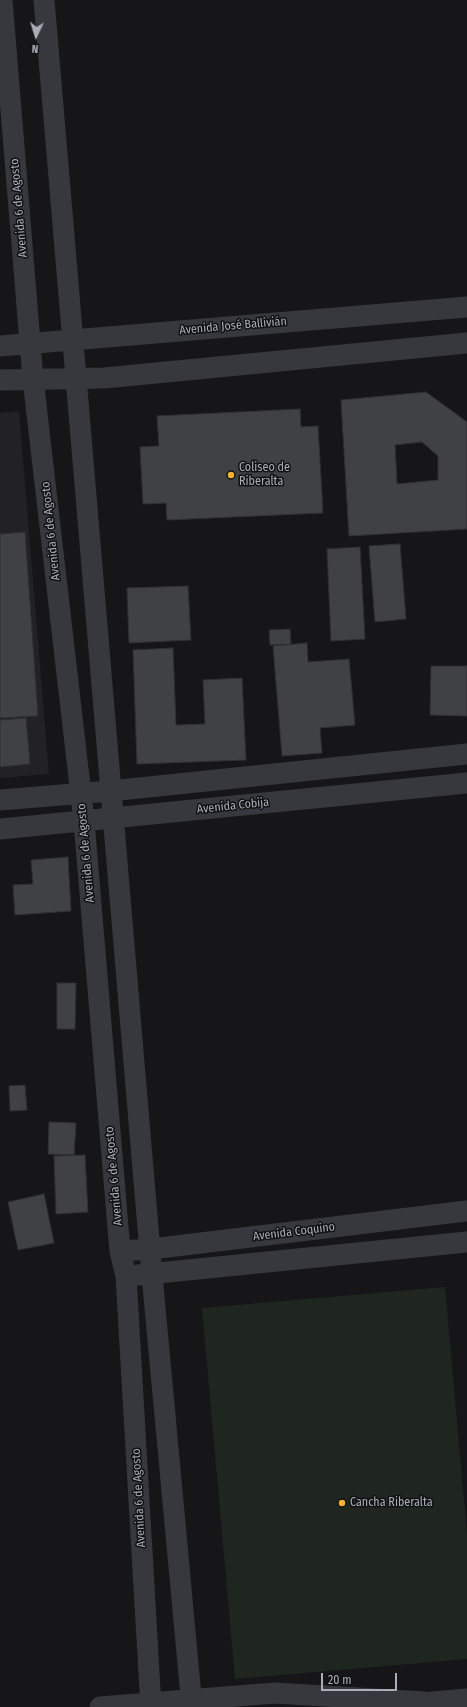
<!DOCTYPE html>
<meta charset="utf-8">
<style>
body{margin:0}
#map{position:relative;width:467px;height:1707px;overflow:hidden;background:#161618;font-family:"Fira Sans Condensed",sans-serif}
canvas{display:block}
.north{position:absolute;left:16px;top:16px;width:40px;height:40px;-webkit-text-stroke:3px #111113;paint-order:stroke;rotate:184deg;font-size:11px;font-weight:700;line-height:16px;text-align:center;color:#a8adb8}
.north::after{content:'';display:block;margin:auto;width:14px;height:18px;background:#a8adb8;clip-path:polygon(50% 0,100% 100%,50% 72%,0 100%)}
.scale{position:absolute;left:321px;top:1673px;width:76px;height:18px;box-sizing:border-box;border:2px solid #a8adb8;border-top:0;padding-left:5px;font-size:12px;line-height:14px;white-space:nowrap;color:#a8adb8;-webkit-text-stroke:3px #111113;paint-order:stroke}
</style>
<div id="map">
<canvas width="467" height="1707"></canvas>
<div class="north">N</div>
<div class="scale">20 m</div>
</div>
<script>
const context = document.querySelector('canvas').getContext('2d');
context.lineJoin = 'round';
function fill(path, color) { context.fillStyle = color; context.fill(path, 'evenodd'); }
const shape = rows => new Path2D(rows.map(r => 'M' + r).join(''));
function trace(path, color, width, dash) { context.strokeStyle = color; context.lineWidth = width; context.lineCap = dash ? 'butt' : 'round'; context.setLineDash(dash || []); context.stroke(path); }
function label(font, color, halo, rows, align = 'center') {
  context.font = font + ' "Fira Sans Condensed",sans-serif'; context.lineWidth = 3; context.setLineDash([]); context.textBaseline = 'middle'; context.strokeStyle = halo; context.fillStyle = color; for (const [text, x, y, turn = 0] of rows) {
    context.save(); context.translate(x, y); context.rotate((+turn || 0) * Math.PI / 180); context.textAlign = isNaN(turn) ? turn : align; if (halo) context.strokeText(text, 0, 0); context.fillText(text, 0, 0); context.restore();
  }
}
fill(shape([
 [19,411,49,774,0,778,0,413]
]), '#222225');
fill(shape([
 [445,1287,467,1534,467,1659,235,1679,202,1308]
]), '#1e261f');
const building = shape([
 [426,392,467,422,467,529,349,536,341,400,426,392],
 [422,442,438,456,438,480,397,484,395,445,422,442],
 [300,409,301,427,318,426,323,513,167,520,166,503,143,504,140,447,159,446,157,416,300,409],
 [25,532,38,716,0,718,0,534,25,532],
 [400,544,406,619,375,622,369,546,400,544],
 [360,547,365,639,331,641,327,549,360,547],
 [188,586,191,640,129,643,127,588,188,586],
 [290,629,291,644,270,645,269,630,290,629],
 [307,643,308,662,349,659,355,725,320,728,322,753,282,756,273,646,307,643],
 [173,648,176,725,205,724,203,680,242,678,246,760,137,764,133,650,173,648],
 [431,666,467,666,467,716,430,715,431,666],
 [26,718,30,764,0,767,0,720,26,718],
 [68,857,71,911,15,915,13,885,33,884,31,860,68,857],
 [57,983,76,983,75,1029,57,1029,57,983],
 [25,1085,27,1110,10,1111,9,1086,25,1085],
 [49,1122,76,1123,74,1155,48,1154,49,1122],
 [85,1155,88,1212,56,1214,54,1156,85,1155],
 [44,1194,54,1243,18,1250,8,1202,44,1194]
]);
fill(building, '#404145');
trace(building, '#303034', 1);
trace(shape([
 [2,0,33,379,84,821,120,1251,126,1276,151,1707],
 [44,0,152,1275,192,1707],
 [0,346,467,307],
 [0,380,104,378,467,343],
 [0,800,110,791,467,754],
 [0,829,467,783],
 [120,1251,151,1249,467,1211],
 [138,1275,467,1242],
 [411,1704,467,1699],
 [100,1707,275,1693,424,1702]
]), '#37383d', 21);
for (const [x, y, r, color] of [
 [231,475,4,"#f2b134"],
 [342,1503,4,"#f2b134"]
]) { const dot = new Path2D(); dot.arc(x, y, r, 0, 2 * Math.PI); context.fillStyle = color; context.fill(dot); trace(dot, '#111113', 1.5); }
label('12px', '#a8adb8', '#111113', [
 ["Avenida 6 de Agosto",19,208,-95],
 ["Avenida José Ballivián",233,326,-5],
 ["Avenida 6 de Agosto",51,531,-96],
 ["Avenida Cobija",233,806,-6],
 ["Avenida 6 de Agosto",86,853,-95],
 ["Avenida 6 de Agosto",114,1176,-95],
 ["Avenida Coquino",294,1232,-7],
 ["Avenida 6 de Agosto",139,1498,-93]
]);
label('12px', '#a8adb8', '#111113', [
 ["Coliseo de",239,468],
 ["Riberalta",239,482],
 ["Cancha Riberalta",350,1503]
], 'left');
</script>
